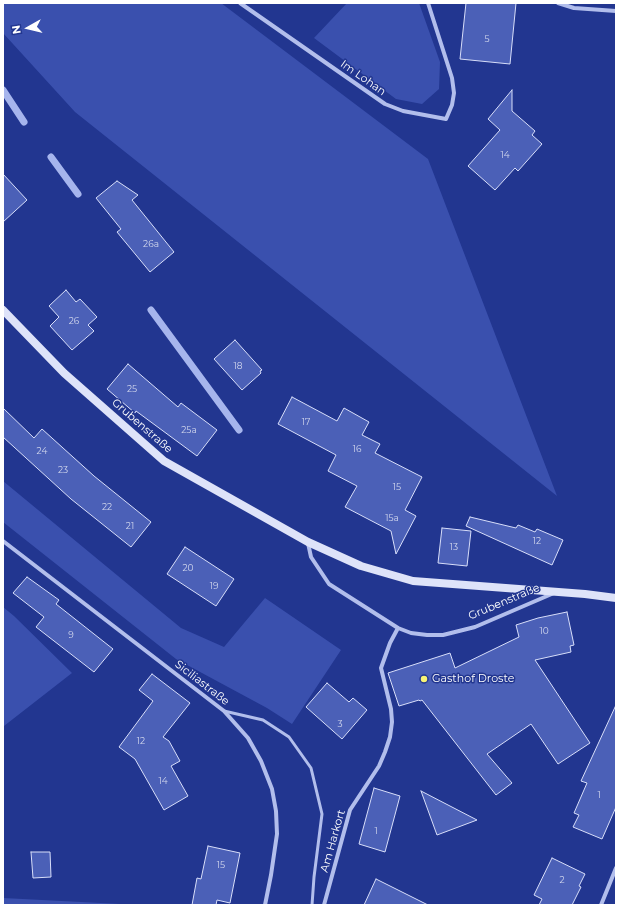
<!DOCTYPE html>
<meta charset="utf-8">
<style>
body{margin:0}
#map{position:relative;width:619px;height:908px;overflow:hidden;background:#223690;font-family:Montserrat,sans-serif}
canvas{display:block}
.frame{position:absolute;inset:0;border:4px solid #fff;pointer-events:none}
.north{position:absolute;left:8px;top:8px;width:40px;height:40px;-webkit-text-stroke:3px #223690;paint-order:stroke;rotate:262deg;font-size:11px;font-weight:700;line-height:16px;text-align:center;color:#fff}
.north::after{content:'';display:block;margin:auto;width:14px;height:18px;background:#fff;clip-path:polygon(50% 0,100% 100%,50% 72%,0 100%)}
</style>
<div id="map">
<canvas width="619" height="908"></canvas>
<div class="frame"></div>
<div class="north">N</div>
</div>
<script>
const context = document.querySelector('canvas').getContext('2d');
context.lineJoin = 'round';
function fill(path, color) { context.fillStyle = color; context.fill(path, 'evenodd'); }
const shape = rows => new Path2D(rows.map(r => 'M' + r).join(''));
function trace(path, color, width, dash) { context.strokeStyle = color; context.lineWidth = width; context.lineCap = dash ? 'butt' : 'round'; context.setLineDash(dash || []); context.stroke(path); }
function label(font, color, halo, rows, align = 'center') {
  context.font = font + ' Montserrat,sans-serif'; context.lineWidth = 3; context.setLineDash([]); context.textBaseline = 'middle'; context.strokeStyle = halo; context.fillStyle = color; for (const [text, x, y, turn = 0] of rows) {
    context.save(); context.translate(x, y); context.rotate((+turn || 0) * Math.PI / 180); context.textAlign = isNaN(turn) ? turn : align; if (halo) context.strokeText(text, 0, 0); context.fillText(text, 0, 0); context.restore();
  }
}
fill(shape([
 [3,3,221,3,428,159,557,496,75,112,3,33],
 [347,3,419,3,440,62,439,89,422,104,396,99,314,38],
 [3,481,181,628,224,647,265,598,341,650,292,724,267,708,176,659,3,522],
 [3,607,14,616,72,673,4,726,3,725],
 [3,898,140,905,3,905]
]), '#3a50ae');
trace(shape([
 [3,90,24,122],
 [51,157,78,194],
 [151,310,239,430]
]), '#a6b5ed', 7);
const building = shape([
 [466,3,516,3,510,64,460,59,466,3],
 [512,90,512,111,535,131,532,135,542,144,518,171,515,168,495,190,468,166,500,130,488,119,512,90],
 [3,174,27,200,3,222,3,174],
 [117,181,138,195,132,200,174,252,150,272,117,232,121,229,96,198,117,181],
 [66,290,76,302,80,299,97,317,88,325,94,331,72,350,50,326,59,317,49,306,66,290],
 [235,340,262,370,260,371,261,373,242,390,214,359,235,340],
 [128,364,178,407,181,403,217,430,197,456,136,411,135,413,107,389,128,364],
 [292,397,337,421,344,408,369,422,362,435,380,444,375,453,422,477,405,510,416,516,396,554,391,531,345,507,357,486,328,471,336,455,278,424,292,397],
 [3,408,34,438,42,429,94,476,151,522,131,547,71,499,3,437,3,408],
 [470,517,516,528,518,525,535,532,537,529,563,540,552,565,466,526,470,517],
 [442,528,471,531,467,566,438,563,442,528],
 [185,547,234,579,216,606,167,574,185,547],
 [27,577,59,600,56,604,113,649,94,672,36,627,44,617,13,593,27,577],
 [567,612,574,645,570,646,571,652,535,660,590,743,558,764,531,724,487,754,512,783,496,795,422,700,420,701,419,700,399,706,388,673,450,653,455,668,519,637,516,625,538,618,567,612],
 [152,674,190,703,163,737,169,741,180,761,171,766,188,796,164,810,135,759,119,747,153,701,139,690,152,674],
 [327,683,349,702,353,698,367,710,342,739,306,707,327,683],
 [616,705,616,807,602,839,573,827,579,815,574,813,587,783,581,781,616,705],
 [374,788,400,796,385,852,359,844,374,788],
 [421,791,477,820,437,835,421,791],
 [208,846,240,853,230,903,217,900,216,905,192,905,197,878,201,879,208,846],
 [31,852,50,852,51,877,33,878,31,852],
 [552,858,585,874,579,886,581,887,572,905,539,905,542,899,534,895,552,858],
 [376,879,428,905,364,905,376,879]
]);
fill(building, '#4b60b7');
trace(building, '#d8def9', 1);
trace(shape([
 [224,711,263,720,289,737,311,768,322,814,314,877,312,905]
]), '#b2beec', 3);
trace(shape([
 [240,3,385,104,403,111,446,119,452,105,454,93,452,78,428,3],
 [558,3,574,8,616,11],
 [3,541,224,711,248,738,261,761,272,789,276,811,277,834,271,875,265,905],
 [308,543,311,557,329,584,398,628,411,633,427,635,443,635,475,627,554,593],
 [324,905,350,810,379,766,385,752,390,737,392,722,391,709,381,668,390,643,398,628],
 [601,905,616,868]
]), '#b2beec', 4);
trace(shape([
 [3,310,64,373,164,461,308,542,361,566,413,581,585,594,616,598]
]), '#dee3f9', 8);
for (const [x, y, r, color] of [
 [424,679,4,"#f8f474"]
]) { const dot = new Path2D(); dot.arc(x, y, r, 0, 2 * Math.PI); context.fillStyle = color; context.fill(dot); trace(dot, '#223690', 1.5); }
label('9px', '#d2d7ed', null, [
 ["5",487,39],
 ["14",505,155],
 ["26a",151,244],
 ["26",74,321],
 ["18",238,366],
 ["25",132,389],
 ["17",306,422],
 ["25a",189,430],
 ["16",357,449],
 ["24",42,451],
 ["23",63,470],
 ["15",397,487],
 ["22",107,507],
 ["15a",392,518],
 ["21",130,526],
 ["12",537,541],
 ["13",454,547],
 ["20",188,568],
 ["19",214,586],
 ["10",544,631],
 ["9",71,635],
 ["3",340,724],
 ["12",141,741],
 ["14",163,781],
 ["1",599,795],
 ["1",376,831],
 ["15",221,865],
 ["2",562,880]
]);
label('11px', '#fff', '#223690', [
 ["Im Lohan",363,78,35],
 ["Grubenstraße",142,426,41],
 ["Grubenstraße",504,602,-23],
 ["Siciliastraße",202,683,38],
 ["Am Harkort",333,841,-74]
]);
label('11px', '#fff', '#223690', [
 ["Gasthof Droste",432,679]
], 'left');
</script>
